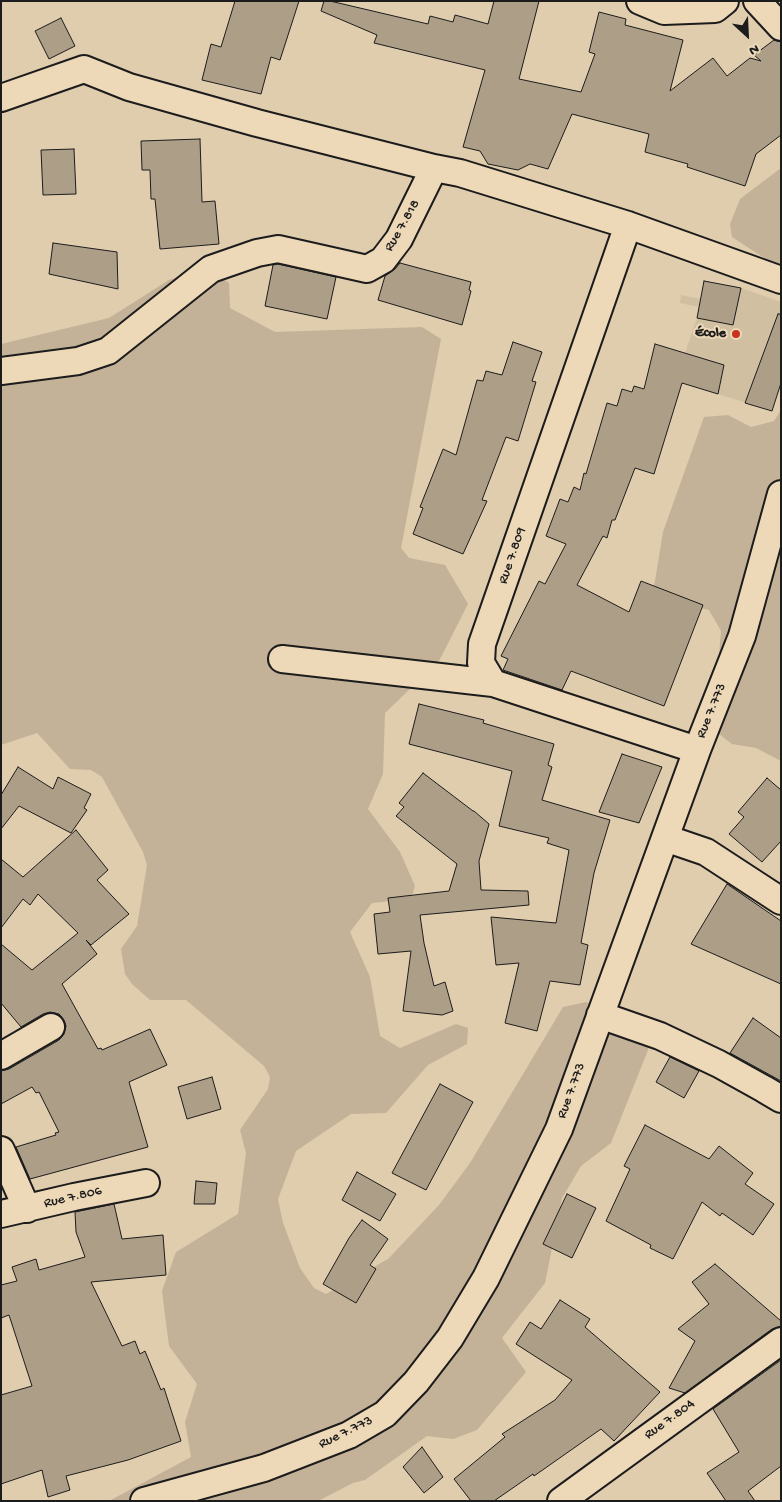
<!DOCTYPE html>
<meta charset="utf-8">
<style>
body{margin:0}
#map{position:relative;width:782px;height:1502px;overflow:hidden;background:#e0cdae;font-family:"Gochi Hand",sans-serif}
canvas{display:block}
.frame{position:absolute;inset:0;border:2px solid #1c1c1c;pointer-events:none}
.north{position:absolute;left:722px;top:10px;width:50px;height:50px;-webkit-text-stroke:4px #edd8b7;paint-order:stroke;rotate:155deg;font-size:14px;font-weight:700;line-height:20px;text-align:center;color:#1c1c1c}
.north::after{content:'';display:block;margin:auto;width:18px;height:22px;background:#1c1c1c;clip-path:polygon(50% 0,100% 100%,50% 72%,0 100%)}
</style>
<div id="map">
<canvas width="782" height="1502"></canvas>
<div class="frame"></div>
<div class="north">N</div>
</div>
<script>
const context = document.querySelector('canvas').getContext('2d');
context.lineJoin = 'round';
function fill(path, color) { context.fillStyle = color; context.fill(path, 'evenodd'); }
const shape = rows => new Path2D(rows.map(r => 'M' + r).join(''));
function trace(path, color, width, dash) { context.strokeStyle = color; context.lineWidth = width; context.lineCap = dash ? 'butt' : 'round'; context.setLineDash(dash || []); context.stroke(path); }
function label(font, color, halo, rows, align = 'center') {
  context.font = font + ' "Gochi Hand",sans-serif'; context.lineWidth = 4; context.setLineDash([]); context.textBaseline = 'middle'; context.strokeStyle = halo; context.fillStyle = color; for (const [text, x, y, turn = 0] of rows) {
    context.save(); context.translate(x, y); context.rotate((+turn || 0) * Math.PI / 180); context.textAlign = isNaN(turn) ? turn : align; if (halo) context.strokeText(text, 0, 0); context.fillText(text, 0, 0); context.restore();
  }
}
fill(shape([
 [741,288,781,302,781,383,772,411,664,377,672,349,685,353,697,318,699,307,680,303,681,295,701,299]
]), '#d1bfa2');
fill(shape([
 [781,168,781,266,772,263,732,237,730,224,740,199],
 [181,276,219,276,229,283,230,308,275,332,422,327,441,339,401,548,409,558,445,565,468,604,439,661,385,713,383,774,368,809,400,852,415,886,411,899,372,903,350,932,370,977,380,1036,400,1048,456,1024,468,1028,467,1044,428,1065,386,1113,351,1114,296,1151,278,1199,283,1223,300,1268,314,1288,326,1294,388,1259,439,1205,470,1163,563,1007,586,1002,650,1037,648,1050,611,1143,581,1166,562,1198,545,1283,502,1338,526,1372,477,1430,453,1439,427,1436,365,1480,353,1483,318,1501,109,1501,191,1457,185,1422,197,1384,169,1346,162,1291,176,1252,238,1214,246,1153,240,1130,268,1089,270,1077,264,1066,186,1000,150,1000,132,984,125,974,121,949,137,926,147,865,143,852,102,777,91,770,70,769,37,733,1,745,1,344,109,318,169,280],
 [781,410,781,761,756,748,732,744,694,715,719,655,721,631,709,610,663,600,653,593,663,532,704,417,728,415,751,427,774,421]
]), '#c3b298');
const building = shape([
 [235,1,299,1,280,60,271,57,261,94,202,80,211,44,221,47,235,1],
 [324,1,330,1,428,24,430,16,453,22,455,15,488,24,494,1,539,1,519,79,581,92,595,54,589,52,599,12,626,19,625,25,683,40,670,91,713,58,727,76,750,58,761,61,754,55,774,40,781,42,781,135,756,154,745,186,687,167,688,164,645,152,649,134,572,114,548,169,530,164,518,170,488,164,480,151,463,147,485,70,374,43,377,35,321,11,324,1],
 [61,18,75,46,49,59,35,31,61,18],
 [200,139,202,202,215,201,219,244,160,249,155,199,151,199,150,170,142,170,141,141,200,139],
 [74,149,76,194,43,195,41,150,74,149],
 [53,243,117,252,118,289,49,274,53,243],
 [400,263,471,282,469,290,471,291,462,325,378,300,385,276,395,269,400,263],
 [278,264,336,277,327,319,265,306,273,265,278,264],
 [704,281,741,288,733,325,697,318,704,281],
 [778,314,781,314,781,383,772,411,745,403,778,314],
 [513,342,542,352,532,381,536,382,518,441,506,437,482,500,487,501,463,554,413,534,423,508,420,507,443,449,456,455,477,380,483,381,486,371,502,375,513,342],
 [655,344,724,365,718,394,682,383,654,474,635,468,615,520,612,520,607,538,603,536,577,585,629,612,641,581,703,605,664,706,571,671,562,690,503,670,508,659,501,656,539,581,545,584,566,544,546,536,560,499,568,502,574,487,580,490,584,473,586,474,607,403,617,406,622,389,632,392,634,386,644,389,655,344],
 [419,704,484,720,483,723,554,744,548,765,552,767,542,800,610,820,594,873,581,943,588,945,580,985,550,981,537,1031,505,1023,519,963,496,965,491,917,556,923,569,850,547,843,549,838,499,826,512,771,409,744,419,704],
 [622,754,662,767,639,823,599,812,622,754],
 [18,767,53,789,58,777,91,794,84,808,87,810,71,833,19,806,1,829,1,795,18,767],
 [423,773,473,811,474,811,489,824,479,861,481,890,528,891,529,905,420,915,424,943,434,986,445,982,453,1011,442,1015,403,1011,411,951,378,954,374,914,390,912,388,898,449,891,457,864,396,816,404,807,399,803,423,773],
 [767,778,781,790,781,841,762,862,729,834,744,817,738,812,767,778],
 [76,830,108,870,97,880,129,914,91,945,86,940,97,954,62,984,98,1049,101,1048,102,1050,150,1029,167,1065,129,1082,148,1147,30,1179,16,1147,56,1135,55,1133,59,1132,39,1092,36,1093,32,1087,1,1104,1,1071,9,1069,59,1040,64,1034,66,1026,64,1020,59,1014,50,1012,43,1014,21,1027,1,1003,1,944,32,970,78,933,38,894,30,905,23,899,1,928,1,859,23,877,76,830],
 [727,884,781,921,781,984,691,944,727,884],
 [753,1018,781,1038,781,1081,730,1053,753,1018],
 [670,1057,699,1071,684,1098,656,1082,670,1057],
 [212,1077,221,1109,187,1119,178,1087,212,1077],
 [440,1084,473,1102,426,1190,392,1173,440,1084],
 [645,1125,709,1159,719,1146,753,1173,745,1184,774,1204,753,1235,722,1213,720,1216,702,1202,673,1259,650,1248,651,1245,606,1221,630,1169,624,1166,645,1125],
 [357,1172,396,1194,380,1221,342,1200,357,1172],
 [196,1181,217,1183,215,1204,194,1204,196,1181],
 [567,1194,596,1208,572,1258,543,1244,567,1194],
 [114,1204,122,1239,163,1235,166,1275,91,1282,122,1346,135,1341,140,1354,145,1351,161,1390,164,1388,181,1441,128,1460,66,1476,70,1490,48,1497,42,1470,1,1484,1,1395,32,1386,9,1315,1,1318,1,1285,17,1281,12,1267,36,1259,39,1270,85,1257,76,1232,75,1212,114,1204],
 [362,1220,388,1239,370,1265,376,1269,356,1303,323,1284,349,1238,362,1220],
 [715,1264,781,1321,781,1326,772,1329,685,1393,669,1388,695,1341,678,1329,709,1304,692,1282,715,1264],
 [560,1300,590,1319,585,1327,660,1392,614,1441,601,1429,534,1476,533,1474,494,1501,471,1501,454,1479,505,1437,502,1434,555,1400,572,1380,516,1344,530,1322,541,1329,560,1300],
 [781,1360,781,1466,748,1491,755,1501,726,1501,707,1473,739,1452,713,1409,781,1360],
 [422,1447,443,1477,424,1493,403,1467,422,1447]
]);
fill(building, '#ad9e87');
trace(building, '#1c1c1c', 1);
const street = shape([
 [640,1,664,11,715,9,725,1],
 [757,1,781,27],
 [1,98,84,69,129,87,257,123,434,168],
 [628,225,482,644,481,663,493,683,697,750],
 [1,371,78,361,108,351,211,269,257,253,278,249,367,269,383,260,399,239,434,168,460,173,628,225,781,280],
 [282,659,493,683],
 [665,838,706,852,781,901],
 [600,1015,660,1036,719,1064,764,1089,781,1099],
 [1,1056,51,1027],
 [1,1150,27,1209],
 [1,1214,74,1197,146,1183],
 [144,1501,264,1468,349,1435,385,1414,416,1382,450,1338,486,1278,559,1129,697,750,742,636,781,494],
 [561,1501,781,1341]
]);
trace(street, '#1c1c1c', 30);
trace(street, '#edd8b7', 26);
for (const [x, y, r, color] of [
 [736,334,5,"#c8321e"]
]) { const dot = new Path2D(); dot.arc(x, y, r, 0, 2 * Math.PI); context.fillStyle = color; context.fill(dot); trace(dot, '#edd8b7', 2); }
label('14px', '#1c1c1c', '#edd8b7', [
 ["Rue 7.818",403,226,-60],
 ["Rue 7.809",513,556,-71],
 ["Rue 7.773",712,711,-68],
 ["Rue 7.773",572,1091,-70],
 ["Rue 7.806",73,1198,-13],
 ["Rue 7.804",670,1420,-36],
 ["Rue 7.773",346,1433,-26]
]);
label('bold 14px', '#1c1c1c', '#edd8b7', [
 ["École",726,334]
], 'right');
</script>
